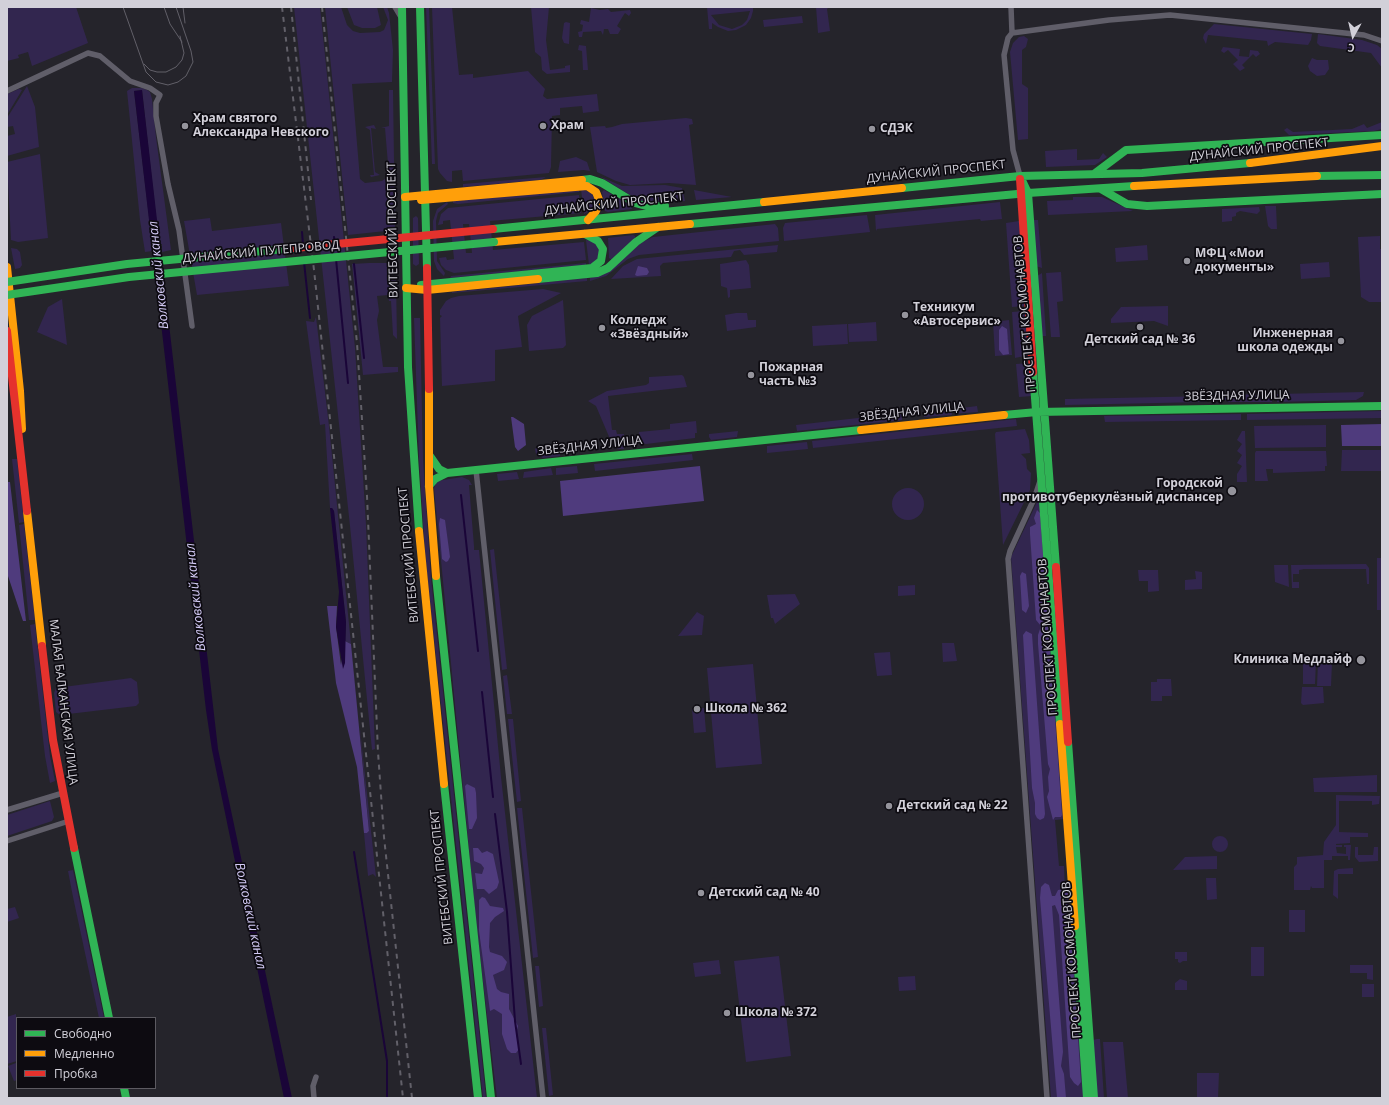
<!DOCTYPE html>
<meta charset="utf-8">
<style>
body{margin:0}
#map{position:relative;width:1389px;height:1105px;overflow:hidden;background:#25242b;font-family:"Open Sans",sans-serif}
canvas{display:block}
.frame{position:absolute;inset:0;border:8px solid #d2d0d9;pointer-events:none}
.legend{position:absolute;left:16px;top:1017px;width:140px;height:72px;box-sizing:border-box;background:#0d0b11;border:1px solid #5c5a61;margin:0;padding:5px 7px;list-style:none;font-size:12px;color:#d2d0d9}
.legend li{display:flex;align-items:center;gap:8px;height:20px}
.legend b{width:20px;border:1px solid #5c5a61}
.north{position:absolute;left:1333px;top:16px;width:40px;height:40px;-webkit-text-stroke:3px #0d0b11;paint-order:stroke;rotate:188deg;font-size:11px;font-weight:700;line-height:16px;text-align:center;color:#d2d0d9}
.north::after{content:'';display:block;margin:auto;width:14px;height:18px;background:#d2d0d9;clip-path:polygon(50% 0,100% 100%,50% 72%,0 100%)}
</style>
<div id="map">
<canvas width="1389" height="1105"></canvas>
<div class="frame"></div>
<ul class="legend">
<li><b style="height:5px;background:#30b455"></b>Свободно</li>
<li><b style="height:5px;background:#ff9f0a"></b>Медленно</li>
<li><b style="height:5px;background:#e5322d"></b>Пробка</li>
</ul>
<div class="north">С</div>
</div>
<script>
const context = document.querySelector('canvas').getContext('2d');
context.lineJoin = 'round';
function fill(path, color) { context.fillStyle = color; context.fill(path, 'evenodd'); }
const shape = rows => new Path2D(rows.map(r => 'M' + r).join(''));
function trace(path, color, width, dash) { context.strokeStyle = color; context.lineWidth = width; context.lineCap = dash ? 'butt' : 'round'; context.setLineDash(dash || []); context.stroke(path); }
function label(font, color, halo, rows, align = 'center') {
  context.font = font + ' "Open Sans",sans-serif'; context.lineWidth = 3.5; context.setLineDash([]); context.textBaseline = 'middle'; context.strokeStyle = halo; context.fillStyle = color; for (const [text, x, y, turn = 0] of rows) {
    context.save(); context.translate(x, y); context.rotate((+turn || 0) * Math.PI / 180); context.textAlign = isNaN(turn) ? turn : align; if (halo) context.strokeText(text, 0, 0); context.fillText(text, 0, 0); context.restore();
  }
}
fill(shape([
 [7,7,76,7,88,43,32,66,28,52,18,55,19,58,7,61],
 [294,7,320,7,355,348,366,525,375,749,372,750,350,526],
 [325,7,341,7,347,25,353,31,360,33,380,32,384,30,388,20,383,7,387,7,389,13,393,50,392,82,352,84,360,179,365,183,382,181,389,176,385,128,381,128,389,126,389,90,393,90,395,230,348,235],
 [347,7,377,7,381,25,375,28,362,28,354,25],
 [426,7,429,7,435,164,432,164],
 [432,7,452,7,459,75,473,74,473,78,528,71,545,89,543,96,547,99,597,94,599,111,583,113,582,106,560,108,560,115,552,116,551,167,549,173,463,181,462,170,452,171,452,182,447,181,440,173,438,169],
 [531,7,549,7,546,40,550,70,565,68,565,66,570,65,570,72,547,74,542,70,541,57,535,52],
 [707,7,753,7,753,11,751,18,746,25,736,30,728,31,718,27,712,23,712,29,709,29],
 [750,11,747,20,742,25,732,29,719,25,711,15],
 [816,7,829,7,827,9,830,31,818,33],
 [591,8,600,10,608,9,611,12,630,10,631,13,629,16,625,13,623,16,617,26,621,29,618,34,610,34,608,29,604,29,603,35,601,31,583,32,582,37,579,37,578,32,582,31,583,25,580,24,581,20,589,22],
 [802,16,803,23,764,27,763,20],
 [566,22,570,23,569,44,564,43,562,38,564,23],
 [1214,24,1312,34,1311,40,1308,45,1275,42,1268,46,1267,41,1208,35,1206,44,1203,38,1204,34],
 [1318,34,1362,40,1377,45,1382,49,1382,68,1371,53,1320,46,1317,43],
 [1024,36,1028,39,1026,47,1022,50,1022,84,1028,88,1028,139,1018,140,1010,52,1013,43,1019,37],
 [579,45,586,46,588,70,583,70,582,51,578,50],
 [1223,47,1240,49,1239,56,1249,57,1250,50,1258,51,1260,54,1256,57,1253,54,1242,65,1245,68,1240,71,1233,64,1238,60,1228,50,1224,53,1221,51],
 [1312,58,1317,60,1328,60,1329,69,1325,75,1317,76,1310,71,1308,66],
 [27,86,35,107,39,147,7,156,7,136,15,134,13,126,7,127,7,118],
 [132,88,142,88,147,90,150,92,152,99,156,137,171,250,162,252,162,244,159,244,142,90,134,91,153,251,145,252,140,220,127,91],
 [19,89,22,90,7,115,7,94],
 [686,118,692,119,693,124,689,125,696,185,669,183,630,185,616,181,597,172,590,127,605,126,606,128,612,127,622,124],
 [1382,122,1382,129,1374,131,1289,135,1284,130,1287,128,1293,132,1352,129,1364,124,1367,128],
 [374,125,376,129,371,128,375,172,380,175,371,177,370,175,374,175,370,130,365,127],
 [1077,149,1077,160,1099,159,1103,153,1107,157,1095,165,1046,167,1045,151],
 [40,154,48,238,18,242,11,240,7,162],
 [576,157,587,162,590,171,584,170,558,172,560,161],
 [599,176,622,186,665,185,682,188,685,201,653,204,643,203],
 [546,177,540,180,463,187,463,184],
 [579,189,579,192,458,204,453,203,453,201],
 [581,189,592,193,595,200,593,209,584,214],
 [604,190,631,205,632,209,608,212,605,211,602,192],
 [694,190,732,197,696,200],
 [579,195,581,213,490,221,493,250,584,242,586,260,454,273,446,270,441,265,439,258,446,257,447,260,454,259,450,220,443,221,443,224,438,225,441,214,448,208],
 [463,224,469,224,472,253,466,253],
 [1073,197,1102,197,1133,211,1048,215,1047,201,1073,200],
 [447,202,448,204,438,213,436,221,437,261,445,273,444,276,437,269,434,261,433,221,437,209],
 [1000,202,1002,219,981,221,980,219,877,229,876,231,875,215],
 [1265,206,1276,206,1277,229,1271,229,1268,226],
 [1259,207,1260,211,1257,214,1240,211,1236,213,1236,216,1232,217,1232,221,1222,222,1222,209],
 [867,215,870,232,784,241,783,228,785,223],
 [416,216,418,218,419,264,416,266,413,264,413,218],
 [210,218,212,231,281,223,289,286,197,295,184,221],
 [1033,220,1038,220,1042,268,1036,266],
 [1019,221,1026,306,1012,307,1006,223],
 [775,224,778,228,779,241,639,255,628,259,606,276,590,281,590,278,606,273,642,242,653,237],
 [633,235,635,236,635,239,612,260,609,258,608,238],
 [1380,236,1380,249,1382,249,1382,302,1369,302,1361,297,1358,237],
 [586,240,593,241,600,249,597,261,589,265],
 [778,245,777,252,744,255,740,250,734,251,731,257,663,263,660,266,661,276,611,279,623,266,637,259],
 [1147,245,1148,260,1116,262,1115,248],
 [11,248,17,249,20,252,22,265,20,268,15,269],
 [746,260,749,265,751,288,730,290,730,297,728,298,727,288,721,286,720,264],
 [1329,262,1330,277,1301,279,1300,264],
 [369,263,387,263,389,277,396,278,397,339,393,335,391,301,389,301,388,295,377,296,379,311,377,320,383,367,398,367,398,372,363,375,352,264],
 [586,263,586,265,450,278,451,276],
 [1061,272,1063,301,1057,302,1060,337,1051,337,1046,273],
 [1042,273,1046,336,1041,336,1037,276],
 [587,278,587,281,452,293,452,292],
 [543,289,561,293,518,316,522,347,495,350,495,381,442,386,440,318,442,316,440,315,440,310,446,301,451,298,459,296],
 [62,299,67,345,37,332,48,307],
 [563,300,566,345,563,348,529,351,527,325,532,316],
 [1168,306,1168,326,1154,321,1111,323,1111,319,1121,307],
 [1024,311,1026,311,1029,355,1015,358,1012,312],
 [736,313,747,313,748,320,756,320,756,327,727,331,725,315],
 [316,317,329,426,351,644,345,641,346,622,334,511,332,508,330,508,325,424,320,425,306,321,314,322],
 [414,318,420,318,423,460,431,578,486,1098,483,1098,425,554,419,460],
 [1009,320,1012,355,995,356,993,322],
 [999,334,1008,338,1007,344,1009,352,999,350],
 [876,322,877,341,849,342,848,324],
 [847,324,848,344,813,346,812,326],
 [1030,363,1032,396,1019,397,1016,364],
 [682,375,684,377,687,387,608,396,612,430,616,430,617,434,624,434,624,449,619,449,613,446,596,406,588,401,607,391,646,385,649,383,649,377],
 [1364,392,1363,396,1356,400,1277,402,1277,394],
 [1272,394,1272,402,1228,402,1219,395],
 [1211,396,1205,402,1065,405,1065,399],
 [977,406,978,412,954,414,954,409],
 [951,409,952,415,924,417,924,412],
 [1382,411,1382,418,1247,420,1247,414],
 [902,413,902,420,797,431,796,425],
 [1241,414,1241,420,1105,422,1104,416],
 [1016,419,1017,426,813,448,812,441],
 [696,421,697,433,695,433,695,438,646,444,640,443,639,432,670,429,670,424],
 [1326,425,1326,447,1255,448,1254,426],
 [1025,429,1029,440,1030,453,1021,454,1026,459,1027,469,1031,473,1030,490,1003,545,995,434,996,432],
 [738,431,737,437,711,440,709,437,709,434],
 [1242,431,1245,431,1247,482,1237,482,1237,474,1242,466,1237,463,1242,455,1237,451,1242,444,1237,440],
 [807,442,808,449,767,453,767,446],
 [559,444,560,456,543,458,536,454,535,449,537,447],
 [1342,450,1382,450,1382,471,1341,471],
 [1256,451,1326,451,1327,466,1325,466,1325,471,1273,473,1273,469,1266,469,1268,481,1255,481,1255,453],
 [692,454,693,460,595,471,594,464],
 [12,459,17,459,24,522,19,523],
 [577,466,578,473,556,475,556,468],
 [551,468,553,475,523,478,524,472],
 [517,472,519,479,498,481,497,474],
 [462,477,469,480,472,485,469,485,474,546,474,550,479,550,501,777,537,1098,497,1098,477,932,434,488,437,481],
 '892 504a16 16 0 1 1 32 0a16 16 0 1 1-32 0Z',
 [1038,500,1040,503,1064,819,1055,820,1059,866,1064,866,1065,890,1069,890,1084,1098,1051,1098,1011,557],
 [24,524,35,620,29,620,19,525],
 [494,549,507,669,502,670,490,550],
 [1377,558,1382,558,1382,610,1377,610],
 [1366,564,1369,568,1369,584,1367,584,1366,569,1304,569,1299,570,1299,574,1293,574,1293,582,1299,582,1299,588,1292,588,1291,565],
 [1274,565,1288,565,1289,587,1275,582],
 [1138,570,1158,570,1159,591,1148,592,1148,581,1139,581],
 [1195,571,1202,572,1202,589,1185,590,1185,580,1196,579],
 [915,585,915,595,898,596,898,586],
 [795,594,800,604,775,624,773,618,771,618,767,595],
 [697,612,704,616,702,635,678,636],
 [35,624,50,756,55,781,50,783,45,756,30,625],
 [942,643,954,643,957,661,943,662],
 [890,652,892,675,877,676,874,653],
 [1303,662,1316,662,1315,684,1303,684],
 [1318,662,1332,663,1331,686,1317,686],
 [753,664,762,764,716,768,707,668],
 [507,675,512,714,507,714,503,676],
 [131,678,137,682,139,703,136,706,60,715,56,712,54,693,56,688],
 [1157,679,1171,679,1172,696,1162,696,1162,701,1151,701,1151,682,1157,682],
 [1302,687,1323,687,1324,703,1303,705,1301,703],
 [704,708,706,732,694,733,692,709],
 [508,719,513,719,521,801,517,802],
 [359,720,376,877,373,874,368,876,364,833,367,833,369,831],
 [1377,775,1377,792,1314,792,1313,778],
 [1336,795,1380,796,1379,804,1372,805,1372,801,1339,801,1339,832,1368,833,1368,837,1350,837,1350,843,1336,844,1336,845,1342,845,1342,847,1336,847,1337,853,1346,854,1346,847,1344,847,1344,845,1351,845,1350,860,1348,860,1348,856,1332,856,1332,860,1324,860,1324,888,1312,888,1311,886,1310,890,1294,890,1294,867,1297,864,1297,857,1323,855,1324,842,1336,825],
 [50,801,54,817,52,821,7,836,7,815],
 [517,808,522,808,538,957,533,958],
 '1212 844a8 8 0 1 1 16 0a8 8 0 1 1-16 0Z',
 [1355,847,1358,847,1358,855,1373,855,1374,847,1378,847,1378,861,1359,862,1355,857],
 [1217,856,1217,869,1173,870,1185,857],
 [1353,868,1353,874,1338,874,1338,899,1337,898,1333,895,1334,871,1338,869],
 [73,870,104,1018,99,1018,73,897,68,871],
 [1206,878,1216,878,1217,899,1207,900],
 [15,907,19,918,7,922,7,909],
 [1289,910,1305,910,1305,932,1289,932],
 [1251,947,1264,947,1264,976,1251,976],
 [1175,952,1187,952,1187,961,1183,961,1180,963,1178,962,1178,959,1175,959],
 [779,956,791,1056,746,1062,734,961],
 [719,960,721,974,695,977,693,963],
 [1350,965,1373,965,1373,980,1367,979,1367,973,1350,973],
 [535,966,539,966,543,1006,539,1007],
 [915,976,916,990,899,991,898,977],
 [1180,979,1187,981,1187,990,1175,990,1175,983],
 [1362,984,1374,984,1374,997,1362,997],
 [16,1014,17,1061,7,1064,7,1017],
 [542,1028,546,1028,553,1095,549,1096],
 [1097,1039,1100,1039,1104,1098,1097,1098,1093,1040],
 [1103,1042,1123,1042,1128,1098,1107,1098],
 [16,1063,17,1080,14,1081,8,1066],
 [1197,1073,1219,1073,1218,1098,1197,1098]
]), '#32264f');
fill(shape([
 [638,266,647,268,649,272,647,275,637,276,635,275],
 [1002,326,1007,329,1009,354,1003,355,999,350,999,330],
 [511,417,513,417,524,424,526,445,518,451,515,447],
 [1382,424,1382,446,1342,446,1341,425],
 [700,466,704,501,563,516,560,481],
 [7,482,10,482,26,621,23,621,7,573],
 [1037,510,1040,513,1062,815,1061,817,1055,817,1053,820,1047,797,1049,791,1048,777,1050,769,1048,764,1038,644,1038,635,1041,626,1036,620,1030,534,1030,527,1036,524,1034,518],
 [440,518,445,520,450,557,448,561,446,562,442,559,439,524],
 [1022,572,1026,574,1029,606,1026,613,1022,610,1020,576],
 [327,606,337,606,336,627,341,665,345,641,351,644,369,831,367,833,364,833,357,767,336,683],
 [1026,631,1032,634,1045,814,1044,818,1040,820,1037,818,1035,814,1035,803,1032,788,1023,635],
 [467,784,475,788,476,793,477,818,472,829,469,829,465,786],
 [473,848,478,848,482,853,487,851,493,854,499,882,497,888,489,894,484,889,477,889,475,873,482,874,484,868,481,864,474,861],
 [1045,883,1049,885,1052,896,1055,896,1058,890,1064,889,1065,892,1068,891,1081,1082,1078,1086,1074,1083,1070,1077,1059,915,1055,905,1052,906,1063,1052,1061,1066,1064,1074,1066,1098,1057,1098,1040,898,1041,887],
 [482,897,485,898,490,906,503,908,504,911,495,917,490,923,489,947,490,952,502,956,507,962,504,970,493,975,497,989,501,992,509,994,509,1009,518,1026,516,1033,519,1049,516,1053,511,1053,507,1049,502,1034,502,1014,494,1009,490,1011,479,931,479,900]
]), '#4f3b7d');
fill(shape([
 [142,90,218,749,292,1098,284,1098,212,750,206,710,134,91],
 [330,508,332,508,334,511,346,622,345,663,343,669,336,627,339,592]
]), '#1a0538');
fill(shape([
 [162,253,166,282,154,283,151,254]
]), '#25242b');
trace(shape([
 [302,232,303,245],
 [334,237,335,243],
 [336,259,348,383],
 [304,262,310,318],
 [354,264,364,358],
 [461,495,478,651],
 [482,692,493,797],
 [495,814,507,912,515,1021,521,1064],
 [354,852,387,1061,387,1098]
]), '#1a0538', 2);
trace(shape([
 [395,7,401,17],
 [1011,7,1012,33,1008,38,1004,55,1013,150,1020,176],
 [1012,33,1109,20,1170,15,1364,35,1382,41],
 [7,91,88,53,100,56,130,81,150,88,160,95,156,103,156,116,168,184,179,230,192,326],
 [476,470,543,1098],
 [1040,481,1034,499,1010,551,1008,559,1047,1098],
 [7,810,63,793],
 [7,841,69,821],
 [314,1098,313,1086,316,1077]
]), '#605e69', 5.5);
trace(shape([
 [402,7,408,367,419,531],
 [420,7,427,268],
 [1094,174,1126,150,1382,135],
 [1020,176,1028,193,1056,567],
 [1317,176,1382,175],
 [582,180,590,179,602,183,635,203,646,206,665,206],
 [902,188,1020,176,1142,173,1250,163],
 [1101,189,1127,204,1147,206,1382,194],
 [690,224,1028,193,1134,186],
 [493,229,764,202],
 [538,279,597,273,608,268,636,242,658,227],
 [421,285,592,268,601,261,603,249,598,241,585,234],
 [1033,372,1060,724],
 [1004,415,1037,412,1382,406],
 [430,456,439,469,447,473],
 [429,486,435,479,447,473,861,430],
 [436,576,491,1098],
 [1068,742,1094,1098],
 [444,784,478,1098],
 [74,848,109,1018],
 [1075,926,1087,1098],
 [124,1088,126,1098]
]), '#30b455', 8);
trace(shape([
 [1250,163,1382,146],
 [1134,186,1317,176],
 [405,197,582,180],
 [421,200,587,186,596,192,600,202,596,211,588,220],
 [764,202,902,188],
 [494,242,690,224],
 [7,267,20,391,22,429],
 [406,288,427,290,538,279],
 [429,389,429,486,436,576],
 [861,430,1004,415],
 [27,511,42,646],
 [419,531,444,784],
 [1060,724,1075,926]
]), '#ff9f0a', 8);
trace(shape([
 [1020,179,1033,372],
 [427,268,429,389],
 [7,331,27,511],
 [1056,567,1068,742],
 [42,646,53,740,74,848]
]), '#e5322d', 8);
trace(shape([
 [123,7,146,72,156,82,168,85,178,82,186,76,193,62,191,51,176,7],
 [164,7,170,24,182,42],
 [183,7,185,23],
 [144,64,150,70,157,72,166,72,176,67,182,60,184,53,180,36]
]), '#626069', 1);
trace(shape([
 [282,7,314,270,403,1098],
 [291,7,311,200],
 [322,7,357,343,367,496,378,752,384,837,412,1098]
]), '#626069', 2, [5, 5]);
trace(shape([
 [7,282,127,264,295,248],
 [7,295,129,277,494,242]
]), '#30b455', 8);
trace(shape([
 [295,248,493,229]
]), '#e5322d', 8);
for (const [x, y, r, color] of [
 [185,126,4,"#95949c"],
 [543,126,4,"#95949c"],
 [872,129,4,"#95949c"],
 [1187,261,4,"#95949c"],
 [905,315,4,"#95949c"],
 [1140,327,4,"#95949c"],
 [602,328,4,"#95949c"],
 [1341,341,4,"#95949c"],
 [751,375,4,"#95949c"],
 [1232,491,5,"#95949c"],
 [1361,660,5,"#95949c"],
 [697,709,4,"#95949c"],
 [889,806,4,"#95949c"],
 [701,893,4,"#95949c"],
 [727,1013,4,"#95949c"]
]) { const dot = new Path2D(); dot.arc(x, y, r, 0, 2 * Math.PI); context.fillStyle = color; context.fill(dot); trace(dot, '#0d0b11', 1.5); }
label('bold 12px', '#d2d0d9', '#0d0b11', [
 ["Храм святого",193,119],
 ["Александра Невского",193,133],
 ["Храм",551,126],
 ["СДЭК",880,129],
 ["МФЦ «Мои",1195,254],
 ["документы»",1195,268],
 ["Техникум",913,308],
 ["«Автосервис»",913,322],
 ["Колледж",610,321],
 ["«Звёздный»",610,335],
 ["Инженерная",1333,334,"right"],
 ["школа одежды",1333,348,"right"],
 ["Детский сад № 36",1140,340,"center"],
 ["Пожарная",759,368],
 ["часть №3",759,382],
 ["Городской",1223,484,"right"],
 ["противотуберкулёзный диспансер",1223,498,"right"],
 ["Клиника Медлайф",1352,660,"right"],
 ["Школа № 362",705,709],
 ["Детский сад № 22",897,806],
 ["Детский сад № 40",709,893],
 ["Школа № 372",735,1013]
], 'left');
label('12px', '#d2d0d9', '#0d0b11', [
 ["ДУНАЙСКИЙ ПРОСПЕКТ",1259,150,-6],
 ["ДУНАЙСКИЙ ПРОСПЕКТ",936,172,-6],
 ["ДУНАЙСКИЙ ПРОСПЕКТ",614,204,-6],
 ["ВИТЕБСКИЙ ПРОСПЕКТ",393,230,-91],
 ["ДУНАЙСКИЙ ПУТЕПРОВОД",261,252,-5],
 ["ПРОСПЕКТ КОСМОНАВТОВ",1025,314,-95],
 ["ЗВЁЗДНАЯ УЛИЦА",1237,396,-1],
 ["ЗВЁЗДНАЯ УЛИЦА",912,412,-6],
 ["ЗВЁЗДНАЯ УЛИЦА",590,446,-6],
 ["ВИТЕБСКИЙ ПРОСПЕКТ",409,555,-95],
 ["ПРОСПЕКТ КОСМОНАВТОВ",1048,637,-94],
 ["МАЛАЯ БАЛКАНСКАЯ УЛИЦА",63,702,83],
 ["ВИТЕБСКИЙ ПРОСПЕКТ",442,877,-96],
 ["ПРОСПЕКТ КОСМОНАВТОВ",1072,960,-94]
]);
label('italic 13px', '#d4cbf6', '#0d0b11', [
 ["Волковский канал",159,275,-96],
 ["Волковский канал",196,597,-96],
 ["Волковский канал",250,916,78]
]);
</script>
